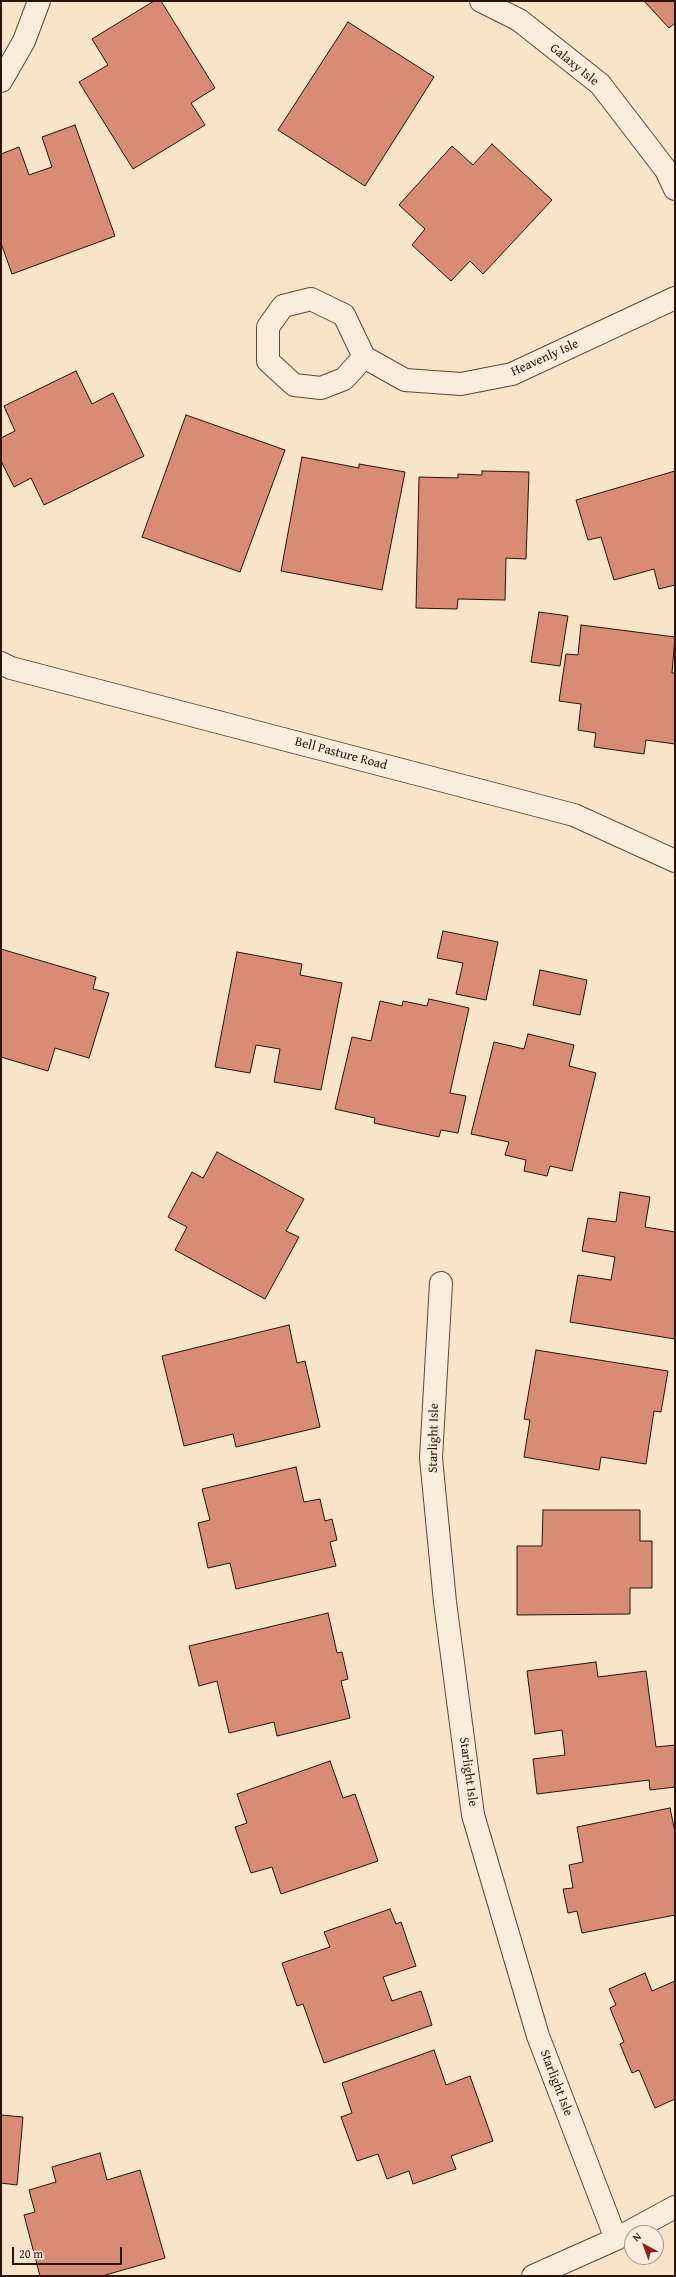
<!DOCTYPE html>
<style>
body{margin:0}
#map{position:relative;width:676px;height:2277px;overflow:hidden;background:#f8e4c7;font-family:"Gentium Book Plus",serif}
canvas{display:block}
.frame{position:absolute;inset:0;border:2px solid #291406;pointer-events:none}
.north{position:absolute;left:624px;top:2225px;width:40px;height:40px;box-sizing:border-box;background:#faeddb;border:1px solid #a69686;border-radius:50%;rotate:319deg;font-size:11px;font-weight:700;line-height:16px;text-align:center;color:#291406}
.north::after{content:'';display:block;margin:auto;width:14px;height:18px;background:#8f2418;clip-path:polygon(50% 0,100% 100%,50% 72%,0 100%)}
.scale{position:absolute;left:12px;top:2247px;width:110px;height:18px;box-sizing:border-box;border:2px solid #291406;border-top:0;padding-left:5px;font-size:12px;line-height:14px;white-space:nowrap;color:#291406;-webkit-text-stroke:3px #faeddb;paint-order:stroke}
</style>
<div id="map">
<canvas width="676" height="2277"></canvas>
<div class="frame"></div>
<div class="north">N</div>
<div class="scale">20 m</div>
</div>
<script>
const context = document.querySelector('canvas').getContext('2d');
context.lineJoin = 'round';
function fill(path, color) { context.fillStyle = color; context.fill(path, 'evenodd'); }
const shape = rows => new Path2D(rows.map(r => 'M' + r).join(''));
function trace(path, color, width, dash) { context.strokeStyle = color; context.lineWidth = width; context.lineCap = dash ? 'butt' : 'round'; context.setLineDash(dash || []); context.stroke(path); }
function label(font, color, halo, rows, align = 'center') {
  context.font = font + ' "Gentium Book Plus",serif'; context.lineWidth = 3; context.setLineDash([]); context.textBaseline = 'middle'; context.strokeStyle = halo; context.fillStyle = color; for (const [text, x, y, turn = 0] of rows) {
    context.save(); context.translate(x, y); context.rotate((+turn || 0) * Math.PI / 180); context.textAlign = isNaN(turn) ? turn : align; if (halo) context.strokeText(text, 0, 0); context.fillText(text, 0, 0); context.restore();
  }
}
const building = shape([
 [154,1,161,1,215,88,191,103,205,125,133,169,79,82,108,65,92,39,154,1],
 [644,1,675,1,675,23,669,28,644,1],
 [348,22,434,77,365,186,278,130,348,22],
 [75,125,115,236,12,274,1,243,1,154,19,147,29,175,52,167,42,137,75,125],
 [492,144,552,200,483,274,470,261,451,281,412,245,425,229,399,205,452,146,473,165,492,144],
 [76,371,92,404,113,393,144,456,44,505,31,478,14,487,1,461,1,438,15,431,4,406,76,371],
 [186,415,285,450,240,572,142,537,186,415],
 [302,457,359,468,359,464,405,472,382,590,281,571,302,457],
 [482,471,529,472,526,559,506,558,505,600,458,599,457,609,416,608,419,477,458,478,458,474,482,475,482,471],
 [675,471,675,585,659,589,654,569,614,580,601,537,588,540,576,500,675,471],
 [539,612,568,616,560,666,531,662,539,612],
 [581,625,675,637,672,673,675,673,675,744,646,740,644,754,594,747,596,733,578,730,581,704,559,701,566,654,578,655,581,625],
 [443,931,498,942,486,1000,456,994,463,963,437,958,443,931],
 [1,949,96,977,93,989,109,993,89,1058,55,1048,48,1071,1,1057,1,949],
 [237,952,302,964,300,975,342,983,321,1090,274,1082,280,1049,256,1045,250,1073,215,1067,237,952],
 [540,970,587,980,580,1015,533,1005,540,970],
 [429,999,469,1008,450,1093,466,1096,458,1133,441,1130,439,1137,374,1123,375,1118,335,1109,352,1037,371,1041,380,1001,402,1006,403,1001,427,1006,429,999],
 [528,1034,574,1045,569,1066,596,1073,572,1171,550,1166,547,1176,524,1171,526,1160,505,1155,509,1142,471,1134,494,1042,524,1049,528,1034],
 [217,1152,304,1199,286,1231,299,1237,265,1299,175,1250,187,1227,168,1217,192,1172,203,1178,217,1152],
 [620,1192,650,1197,645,1227,675,1232,675,1339,570,1322,578,1275,611,1280,615,1257,582,1251,588,1218,616,1222,620,1192],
 [289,1325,297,1363,305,1361,320,1427,236,1447,233,1434,184,1446,162,1356,289,1325],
 [536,1350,668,1371,661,1412,654,1411,646,1464,601,1457,599,1470,524,1457,530,1420,524,1419,536,1350],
 [296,1467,304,1502,320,1499,325,1521,332,1519,337,1540,330,1542,336,1566,236,1589,230,1563,208,1568,198,1523,210,1520,202,1489,296,1467],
 [543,1510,640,1510,640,1541,652,1541,652,1588,630,1588,630,1614,517,1615,517,1546,542,1546,543,1510],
 [328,1613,337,1653,342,1652,348,1679,341,1681,350,1718,277,1736,274,1722,229,1733,217,1681,199,1686,189,1646,328,1613],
 [596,1662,598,1677,646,1671,656,1747,675,1745,675,1787,650,1790,649,1780,537,1794,533,1759,565,1755,562,1730,535,1734,527,1671,596,1662],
 [330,1761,343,1798,355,1794,378,1861,281,1894,272,1867,251,1873,235,1827,247,1823,237,1794,330,1761],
 [670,1808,675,1832,675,1915,582,1933,577,1911,568,1913,563,1889,573,1888,569,1865,583,1862,577,1827,670,1808],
 [390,1909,396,1924,401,1922,416,1966,383,1977,392,2001,421,1991,432,2025,324,2063,303,2004,297,2006,282,1963,330,1947,324,1932,390,1909],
 [645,1973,652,1991,675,1981,675,2099,655,2108,639,2070,632,2073,620,2044,624,2042,610,2008,616,2005,609,1989,645,1973],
 [434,2050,446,2085,470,2076,493,2141,451,2156,456,2169,413,2184,409,2171,387,2179,378,2154,357,2161,341,2117,352,2113,342,2083,434,2050],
 [1,2115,23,2117,17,2185,1,2183,1,2115],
 [100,2153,107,2180,140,2170,165,2258,102,2276,40,2276,24,2215,35,2212,29,2190,56,2182,52,2167,100,2153]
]);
fill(building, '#d88c76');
trace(building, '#291406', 1);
const street = shape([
 [481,1,519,20,600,84,666,170,675,189],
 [1,81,24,41,39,1],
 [364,357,344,379,321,388,294,385,268,361,268,327,283,306,311,299,344,315,364,357,405,380,461,384,512,374,675,298],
 [1,663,11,668,574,815,675,861],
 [441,1283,431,1458,445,1602,473,1815,538,2036,616,2239],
 [533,2276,616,2239,675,2207]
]);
trace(street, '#5d4836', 24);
trace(street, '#faeddb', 22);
label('13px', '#291406', '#faeddb', [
 ["Galaxy Isle",574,65,39],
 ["Heavenly Isle",545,358,-24],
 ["Bell Pasture Road",341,754,15],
 ["Starlight Isle",434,1438,-89],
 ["Starlight Isle",468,1772,82],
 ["Starlight Isle",556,2083,69]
]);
</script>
